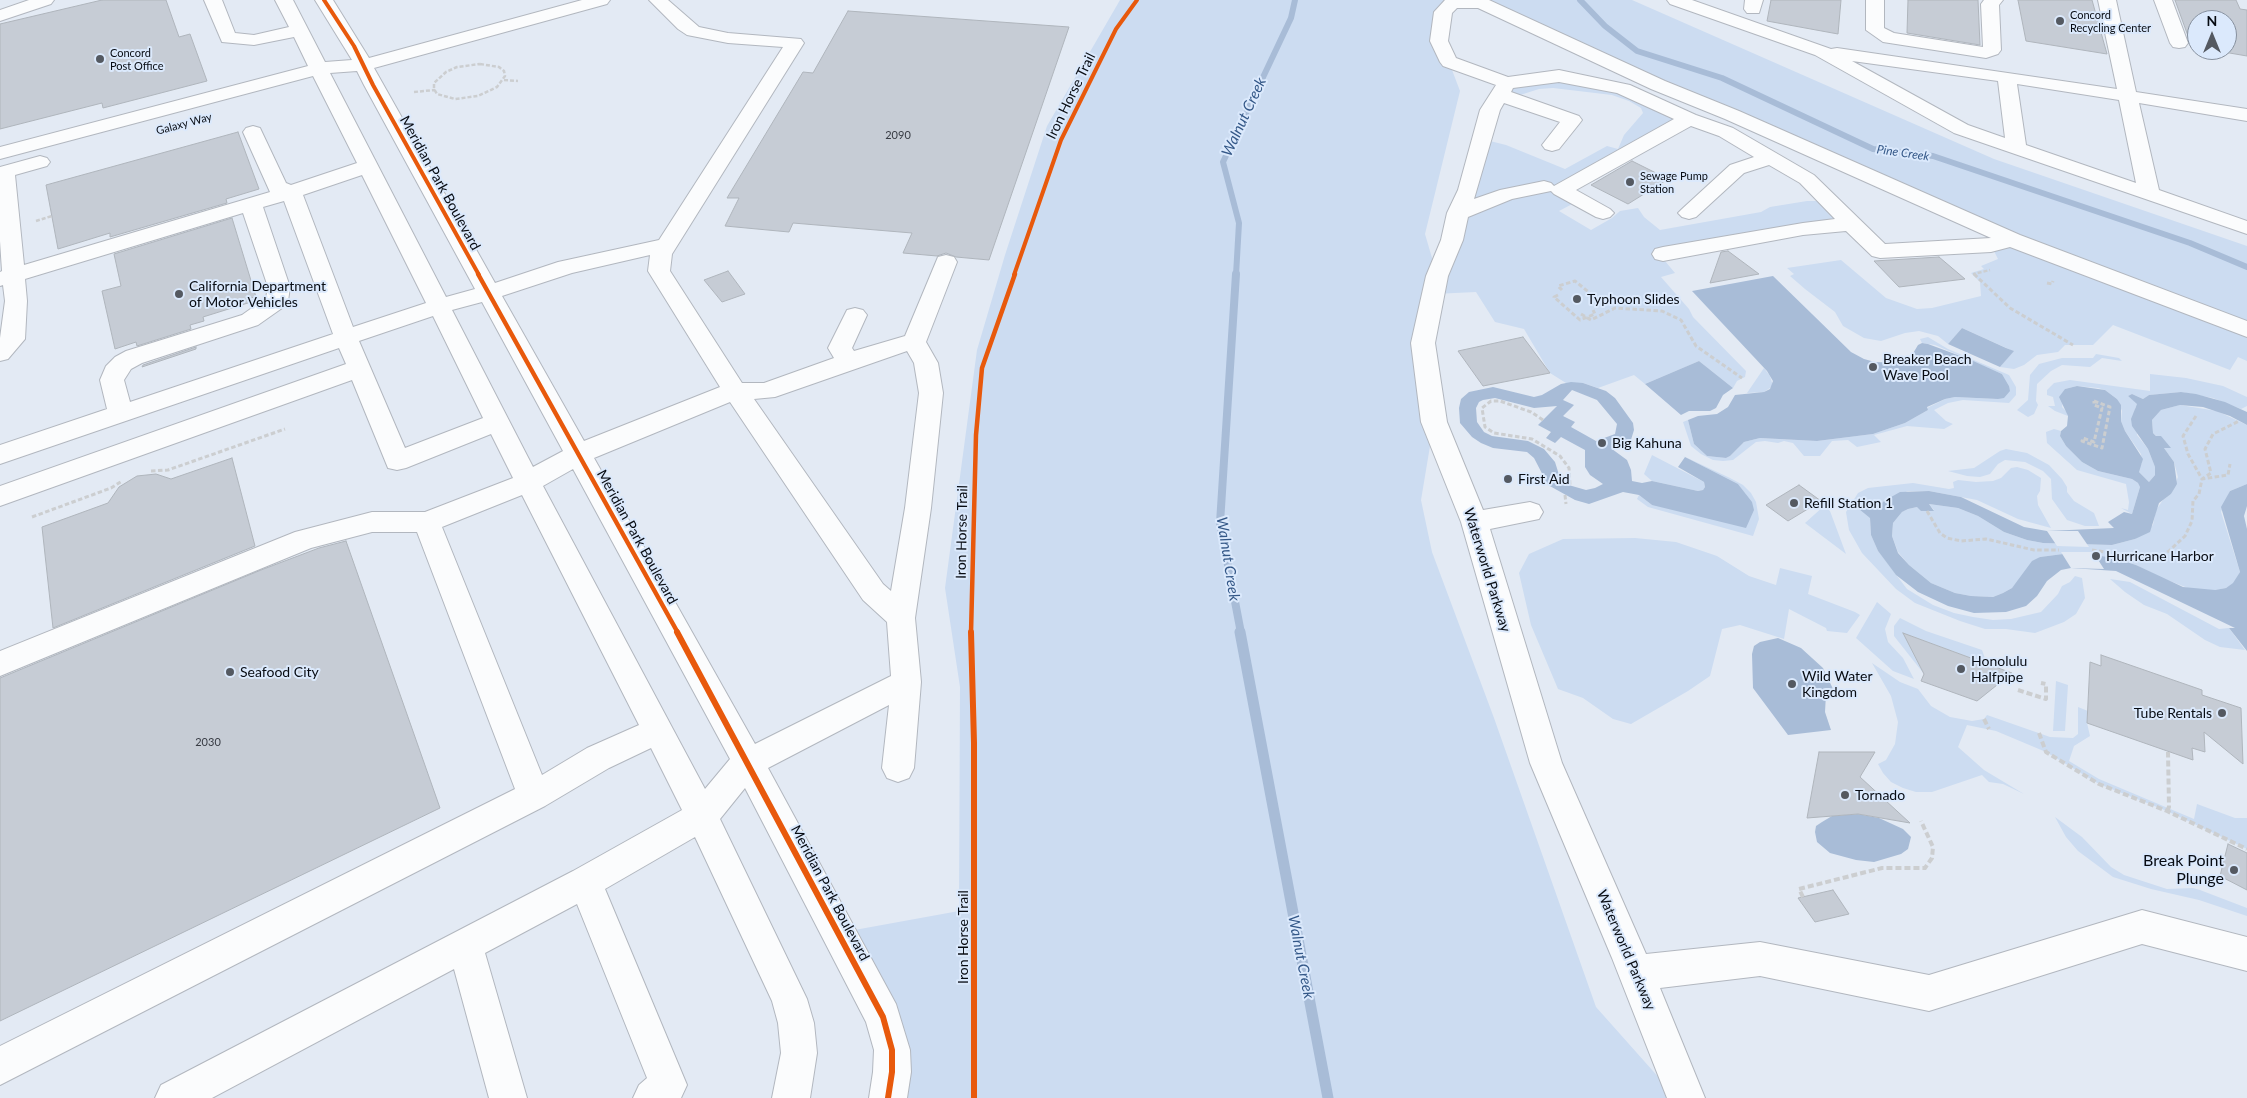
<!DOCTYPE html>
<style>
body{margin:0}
#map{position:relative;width:2247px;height:1098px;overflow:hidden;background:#e3eaf4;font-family:Lato,sans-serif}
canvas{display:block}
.north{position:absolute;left:2187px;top:10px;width:50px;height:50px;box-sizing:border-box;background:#dbe9fc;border:1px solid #86909e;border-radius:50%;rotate:0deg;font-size:14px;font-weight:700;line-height:20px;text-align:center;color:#070b12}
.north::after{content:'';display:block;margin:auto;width:18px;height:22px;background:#545961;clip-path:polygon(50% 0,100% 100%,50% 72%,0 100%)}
</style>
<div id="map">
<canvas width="2247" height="1098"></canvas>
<div class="north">N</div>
</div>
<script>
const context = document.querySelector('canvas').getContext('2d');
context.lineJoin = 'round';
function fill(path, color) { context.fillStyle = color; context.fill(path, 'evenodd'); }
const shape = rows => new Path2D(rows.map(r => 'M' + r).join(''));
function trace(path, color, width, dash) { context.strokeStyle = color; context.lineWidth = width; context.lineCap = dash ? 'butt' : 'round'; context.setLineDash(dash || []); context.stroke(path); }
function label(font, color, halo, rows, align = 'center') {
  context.font = font + ' Lato,sans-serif'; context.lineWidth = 4; context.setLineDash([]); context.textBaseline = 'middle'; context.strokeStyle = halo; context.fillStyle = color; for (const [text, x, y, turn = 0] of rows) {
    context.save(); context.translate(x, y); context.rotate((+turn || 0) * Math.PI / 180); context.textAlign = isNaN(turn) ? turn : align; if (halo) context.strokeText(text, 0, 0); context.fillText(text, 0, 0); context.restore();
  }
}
fill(shape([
 [1120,0,1632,0,1994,159,2247,246,2247,361,2238,357,2230,370,2113,325,2093,345,2065,345,2058,352,2037,355,2024,365,2014,369,2000,367,2013,351,1962,328,1948,344,1938,336,1919,331,1905,333,1881,341,1864,338,1843,326,1835,312,1805,289,1790,276,1794,274,1787,268,1841,260,1886,298,1917,309,1932,308,1981,296,1980,282,1971,273,1984,269,1981,266,1998,259,1991,245,2011,241,1481,3,1452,3,1443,12,1449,62,1460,91,1425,234,1437,275,1482,139,1506,145,1565,169,1607,146,1618,149,1624,135,1643,113,1641,108,1629,101,1612,95,1553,88,1539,89,1517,96,1503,91,1507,83,1581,80,1689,119,1561,190,1580,200,1559,211,1591,230,1612,218,1620,211,1638,208,1644,217,1660,230,1761,212,1770,207,1807,201,1829,201,1851,224,1665,261,1675,273,1661,277,1689,309,1693,317,1746,371,1745,377,1737,381,1733,388,1699,361,1645,384,1634,375,1598,388,1583,383,1566,383,1550,373,1524,329,1495,322,1476,292,1434,294,1434,422,1421,500,1432,552,1494,718,1596,1007,1677,1098,888,1098,892,1072,838,933,959,911,960,687,945,588,977,350,1005,255,1047,126],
 [1928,337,1948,349,2009,375,2016,387,2016,395,2009,403,1963,400,1948,403,1934,410,1946,421,1953,424,1944,429,1907,426,1874,435,1881,442,1857,447,1848,440,1832,441,1820,456,1804,456,1793,443,1784,441,1778,443,1765,441,1756,442,1733,460,1723,461,1713,460,1701,454,1691,446,1683,422,1688,420,1694,444,1707,456,1726,458,1730,456,1744,442,1760,438,1817,441,1873,434,1905,423,1928,410,1927,408,1945,399,1955,397,1998,399,2009,386,2002,374,1935,345,1922,343,1920,339],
 [2096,354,2119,358,2122,361,2102,358,2090,367,2062,365,2051,371,2037,384,2036,401,2038,405,2034,414,2028,417,2017,410,2028,400,2030,375,2039,364,2062,358,2093,358],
 [1764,368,1770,376,1773,386,1764,392,1747,393],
 [2150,374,2186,378,2223,386,2247,397,2247,406,2241,409,2213,398,2181,392,2149,395,2143,399,2132,394,2128,396,2138,404,2135,408,2137,435,2148,449,2155,467,2155,475,2149,482,2139,472,2138,468,2142,463,2141,454,2125,431,2121,421,2122,411,2117,399,2105,390,2098,388,2077,386,2065,389,2062,407,2067,412,2068,416,2055,411,2048,406,2055,406,2053,397,2047,395,2047,390,2054,383,2070,380,2150,391],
 [2180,405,2217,411,2247,425,2247,484,2230,491,2221,512,2240,572,2234,583,2226,588,2215,590,2193,590,2162,578,2136,565,2114,558,2095,555,2063,554,2040,557,2012,588,2003,593,1993,597,1971,596,1955,593,1931,583,1909,565,1898,552,1892,536,1893,523,1902,512,1908,509,1917,507,1934,510,1929,504,1958,508,1978,516,2004,532,2027,540,2043,543,2112,545,2135,539,2153,525,2156,510,2163,500,2171,494,2178,477,2174,462,2164,448,2170,448,2153,433,2152,420,2161,410],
 [2054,429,2061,431,2060,436,2066,446,2082,462,2098,471,2132,479,2138,483,2140,487,2132,514,2121,508,2128,510,2129,502,2126,484,2077,470,2047,443,2046,432],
 [2006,449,2027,453,2049,465,2062,479,2067,487,2067,492,2074,501,2094,513,2099,526,2085,526,2067,520,2052,499,2051,479,2043,471,2025,462,2005,460,1998,464,1990,474,1980,477,1967,476,1948,471,1974,468,2000,451],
 [1652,455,1704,482,1705,487,1703,490,1698,491,1652,481,1644,474],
 [1681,455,1730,478,1743,485,1751,493,1756,502,1759,519,1753,536,1648,507,1637,499,1639,495,1652,505,1746,495,1738,484],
 [2017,467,2028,470,2041,478,2040,491,2037,496,2038,505,2051,528,2018,519,1977,500,1929,491,1908,491,1884,501,1876,509,1870,518,1871,535,1878,551,1907,589,1933,605,1954,613,1973,617,1993,620,2011,619,2041,612,2058,594,2062,586,2070,582,2075,576,2082,578,2085,598,2076,614,2064,622,2035,633,2006,629,1985,629,1960,621,1915,603,1896,589,1862,553,1849,530,1846,512,1858,493,1868,488,1913,483,1949,489,1954,488,1953,482,1958,480,1976,482,1993,481,2001,478,2011,468],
 [1824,506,1830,511,1846,554,1805,523],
 [1563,539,1635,538,1676,542,1717,556,1749,576,1776,585,1780,568,1812,576,1808,594,1855,612,1860,615,1847,633,1827,631,1826,628,1789,609,1784,639,1740,625,1722,629,1710,676,1688,691,1631,724,1613,719,1583,698,1558,689,1531,625,1519,573,1529,554],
 [2110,579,2130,582,2219,629,2229,628,2245,650,2220,647,2205,640,2167,614,2144,605,2125,592],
 [1877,602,1891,614,1885,629,1888,642,1903,658,1914,679,1893,671,1856,638],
 [1900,618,1926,631,1982,650,1987,664,1911,636,1909,643,1924,674,1894,636,1894,626],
 [1872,663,1900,682,1918,689,1931,706,1950,717,1972,721,1984,719,1987,715,2050,737,2073,738,2078,734,2078,707,2088,711,2087,723,2090,736,2074,746,2069,761,2099,779,2194,819,2197,804,2235,818,2247,818,2247,849,2167,811,2099,784,2046,752,1996,731,1967,725,1958,747,1984,770,2024,794,2003,784,1989,782,1982,775,1932,792,1916,792,1903,788,1891,782,1883,773,1878,764,1886,760,1895,744,1898,722,1891,696],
 [2056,681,2068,685,2065,731,2053,731],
 [2055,817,2082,837,2111,867,2124,875,2167,889,2193,888,2200,890,2247,908,2247,916,2199,900,2151,889,2113,877,2078,851,2066,837]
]), '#ccdcf1');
fill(shape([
 [1773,276,1851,352,1864,359,1875,362,1900,363,1909,360,1918,345,1922,343,1928,344,1971,360,2002,374,2009,386,2010,391,2004,398,1998,399,1955,397,1945,399,1927,407,1928,410,1905,423,1873,434,1817,441,1760,438,1744,442,1730,456,1726,458,1707,456,1694,444,1688,420,1698,416,1717,414,1728,407,1735,395,1764,392,1770,389,1773,381,1767,371,1692,291],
 [1962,328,2006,348,2014,351,2000,367,1948,344],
 [1699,361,1733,388,1723,395,1716,408,1710,411,1689,411,1681,415,1645,384],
 [1571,382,1583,383,1606,391,1615,398,1633,423,1634,430,1630,443,1612,449,1627,460,1631,470,1632,481,1642,483,1652,481,1698,491,1703,490,1705,487,1704,482,1678,467,1685,457,1738,484,1752,502,1754,510,1746,528,1652,505,1639,495,1623,492,1589,504,1575,500,1548,485,1534,458,1527,452,1493,448,1481,443,1472,437,1460,423,1459,408,1461,399,1469,392,1493,387,1534,397,1542,395,1561,384],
 [1572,390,1597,400,1617,424,1615,434,1596,441,1571,427,1575,422,1563,416,1574,405,1563,400],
 [1495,398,1534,408,1557,406,1538,425,1551,432,1546,438,1555,443,1561,437,1585,450,1585,467,1590,475,1603,484,1595,488,1586,490,1565,484,1560,478,1555,462,1544,449,1528,441,1492,436,1484,432,1477,422,1476,408,1479,402,1483,400],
 [2077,386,2105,390,2117,399,2121,405,2121,421,2125,431,2143,459,2139,472,2149,482,2155,475,2155,467,2148,449,2132,426,2131,419,2137,404,2128,396,2132,394,2143,399,2149,395,2181,392,2196,394,2225,402,2247,412,2247,425,2230,416,2203,407,2180,405,2161,410,2152,420,2153,433,2156,436,2161,436,2171,448,2164,448,2174,462,2177,484,2171,494,2159,503,2150,532,2135,539,2112,545,2043,543,2027,540,2004,532,1978,516,1958,508,1929,504,1934,511,1921,511,1917,507,1908,509,1902,512,1893,523,1892,536,1898,553,1909,565,1931,583,1955,593,1971,596,1993,597,2003,593,2012,588,2032,561,2040,557,2063,554,2095,555,2114,558,2136,565,2183,587,2215,590,2226,588,2233,583,2240,572,2221,507,2230,491,2247,484,2247,506,2244,516,2247,529,2247,651,2229,628,2235,628,2116,571,2071,568,2061,570,2047,581,2037,596,2026,606,2006,612,1974,613,1948,606,1918,592,1896,575,1878,551,1871,535,1870,518,1859,509,1863,503,1876,509,1884,501,1900,492,1929,491,1961,497,2024,527,2047,531,2114,528,2108,522,2124,512,2132,514,2140,487,2138,483,2132,479,2098,471,2082,462,2066,446,2060,436,2061,431,2067,426,2068,416,2059,397,2065,389],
 [1778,638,1801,648,1823,668,1834,691,1826,694,1825,712,1831,730,1788,735,1753,688,1752,654,1754,646,1760,642],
 [1858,814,1879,818,1903,829,1911,837,1908,849,1901,854,1874,862,1856,860,1830,853,1817,842,1815,832,1816,826,1822,822,1832,816]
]), '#a8bcd7');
fill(shape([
 [2047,531,2078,531,2089,547,2057,546],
 [2061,552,2093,552,2104,569,2071,568]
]), '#e3eaf4');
trace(shape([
 [1580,0,1605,26,1637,51,1722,78,1873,149,1933,156,2190,243,2247,267],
 [1236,275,1239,223,1223,162,1291,18,1295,0]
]), '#a8bcd7', 6);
trace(shape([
 [1236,274,1220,523,1241,633]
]), '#a8bcd7', 8);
trace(shape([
 [1240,632,1328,1098]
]), '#a8bcd7', 11);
const building = shape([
 [102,0,166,0,179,37,190,34,207,81,103,108,102,103,0,129,0,24,102,0],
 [1771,0,1841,0,1838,34,1767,21,1771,0],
 [1908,0,1978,0,1980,45,1907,33,1908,0],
 [2018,0,2092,0,2107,54,2026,41,2018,0],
 [2175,0,2236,0,2240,9,2247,10,2247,56,2212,50,2227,50,2227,20,2197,20,2197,48,2192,47,2175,0],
 [848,11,1069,27,989,260,956,257,946,253,937,256,903,253,912,233,793,223,789,232,725,226,739,198,727,198,803,72,813,73,848,11],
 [238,132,259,189,226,199,227,203,110,237,110,233,58,249,46,185,238,132],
 [1632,161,1668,179,1628,204,1591,185,1632,161],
 [232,218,256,297,250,298,251,302,203,317,204,321,190,325,191,329,137,346,136,342,115,349,102,291,121,286,114,254,232,218],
 [1728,251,1759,274,1710,283,1721,252,1728,251],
 [1939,257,1965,279,1899,287,1874,261,1939,257],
 [728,271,745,294,722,302,704,280,728,271],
 [1523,337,1550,373,1483,386,1458,351,1523,337],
 [196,347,196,349,142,367,143,365,196,347],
 [232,458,255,546,53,628,42,527,108,503,119,487,137,476,156,474,171,479,232,458],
 [1799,485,1821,501,1788,521,1766,505,1799,485],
 [346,541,440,808,0,1021,0,678,261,570,319,548,346,541],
 [1903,633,1987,664,2012,673,1977,701,1921,681,1924,674,1903,633],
 [2101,655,2202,690,2202,695,2241,708,2243,764,2204,732,2205,752,2192,748,2193,760,2087,723,2090,662,2101,666,2101,655],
 [1819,752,1875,752,1860,777,1910,823,1858,814,1807,818,1819,752],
 [2228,844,2247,853,2247,890,2220,876,2228,844],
 [1833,890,1849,914,1815,922,1798,898,1833,890]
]);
fill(building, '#c6ccd5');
trace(building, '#afb5bc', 1);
const minor = shape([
 [29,0,54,0,51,4,0,21,0,10,29,0],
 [204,0,222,0,235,33,254,35,289,27,275,0,293,0,325,62,352,60,315,0,333,0,369,58,582,0,610,0,607,4,374,68,495,283,558,262,659,240,783,47,728,43,687,35,678,29,649,0,668,0,699,27,728,33,801,39,804,43,672,254,670,271,742,383,764,383,834,358,828,348,847,310,855,308,863,310,867,315,852,348,854,351,905,336,938,257,946,255,954,257,957,262,926,342,938,363,943,393,931,508,915,618,921,682,914,768,909,778,898,782,887,778,882,768,889,705,768,768,896,1004,910,1050,911,1072,907,1098,869,1098,873,1072,874,1050,866,1022,745,788,720,819,807,999,814,1023,817,1053,810,1098,772,1098,781,1053,778,1023,772,1001,695,837,605,889,687,1085,681,1098,633,1098,639,1085,647,1078,577,904,485,953,527,1098,489,1098,454,969,212,1098,155,1098,161,1085,573,871,682,810,651,748,609,768,545,806,0,1085,0,1046,515,789,417,532,372,532,311,548,0,676,0,651,295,532,372,512,425,512,513,478,491,434,406,468,397,470,388,468,352,380,0,506,0,486,346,364,339,348,0,464,0,445,107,409,100,380,106,366,115,357,126,351,242,315,266,298,268,287,243,213,25,279,27,301,25,339,8,359,0,361,0,338,5,301,3,285,0,286,0,272,2,271,0,241,0,167,40,156,47,158,50,162,47,166,15,175,24,265,270,192,243,132,246,128,253,126,260,128,286,183,291,185,357,163,313,76,0,159,0,147,308,66,294,37,254,45,222,42,204,0],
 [357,71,364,85,475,289,446,297,330,73,357,71],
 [362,175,426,303,353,327,303,195,362,175],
 [284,201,333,334,130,402,124,380,131,369,142,363,258,325,285,306,288,301,290,287,263,207,284,201],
 [650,255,648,271,720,387,584,441,502,296,572,273,650,255],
 [482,302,563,451,533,467,452,310,482,302],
 [433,316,483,418,405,448,359,341,433,316],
 [907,351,914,363,919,393,905,508,891,591,883,584,754,399,775,397,907,351],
 [730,402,863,600,887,622,891,676,755,744,594,458,730,402],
 [573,469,730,759,705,789,543,486,573,469],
 [522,495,639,725,587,748,542,775,442,527,522,495],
 [1445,0,1489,0,1665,81,1739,111,2020,235,2247,321,2247,337,2010,247,1991,252,1880,258,1872,256,1846,231,1803,235,1663,261,1655,259,1652,254,1655,249,1663,247,1803,223,1835,219,1800,183,1769,165,1744,173,1696,217,1689,219,1682,217,1678,213,1682,209,1730,165,1754,157,1719,136,1691,126,1576,190,1610,209,1614,213,1610,217,1603,219,1596,217,1554,194,1551,191,1512,199,1468,217,1463,240,1448,276,1435,343,1447,422,1483,510,1530,502,1539,505,1543,512,1539,519,1490,529,1562,763,1646,954,1760,942,1929,975,2142,910,2247,937,2247,971,2142,944,1929,1011,1760,976,1660,988,1705,1098,1667,1098,1612,958,1530,763,1461,522,1421,422,1411,343,1426,276,1441,240,1447,213,1458,190,1480,110,1496,85,1443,66,1440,62,1430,41,1434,12,1445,0],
 [1457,8,1478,8,1651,89,1725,119,1991,238,1885,244,1814,175,1733,128,1696,115,1630,85,1559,70,1508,77,1456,58,1448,41,1452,13,1457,8],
 [1559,82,1617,93,1674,119,1554,186,1551,183,1544,181,1500,190,1474,199,1500,110,1504,103,1560,122,1542,145,1545,149,1552,151,1559,149,1579,124,1582,120,1579,116,1511,92,1513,88,1559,82],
 [1667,0,1692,0,1831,49,1837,48,2117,89,2098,0,2116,0,2136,92,2247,109,2247,121,2139,103,2159,190,2247,221,2247,234,1954,133,1815,55,1670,4,1667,0],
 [1852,61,1998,81,2005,138,1968,125,1852,61],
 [2017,84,2119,100,2136,183,2026,145,2017,84],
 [1745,0,1763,0,1759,13,1747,13,1744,9,1745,0],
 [1866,0,1884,0,1884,28,1894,33,1983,47,1981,4,1984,0,2003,0,1999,5,2001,50,1998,54,1986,58,1883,42,1866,30,1866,0],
 [2154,0,2172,0,2188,43,2185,47,2179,48,2173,47,2170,43,2154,0]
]);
trace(minor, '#b2b7bf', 2);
trace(shape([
 [480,64,499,67,504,71,505,76,497,87,478,96,455,99,437,94,434,89,434,83,446,72,457,67,480,64],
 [504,80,518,81],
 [414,92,435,90],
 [36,221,52,216],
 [1976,275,1974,274,1990,270]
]), '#ccced0', 2.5, [4, 2]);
trace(shape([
 [1974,274,2010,308,2073,345],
 [2047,283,2052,284,2053,281],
 [1562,290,1558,286,1575,281,1601,302,1597,304],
 [1558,295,1554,297,1580,320,1595,314,1593,310],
 [1581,314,1591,320,1615,308,1662,311,1681,320,1696,346,1742,378],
 [2094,401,2110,407,2102,448,2082,441,2083,438,2094,442,2102,408,2094,405,2094,401],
 [2196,416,2183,436,2188,454,2202,479,2211,473,2205,449,2213,434,2239,421],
 [1543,420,1531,412,1500,401,1491,401,1482,408,1485,427,1494,433,1532,439,1560,456,1569,468,1570,486],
 [151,471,168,470,285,429],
 [1565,495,1566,504],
 [1927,511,1940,533,1947,538,1961,541,1986,539,2034,550,2059,550],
 [32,517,111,488,122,481],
 [2092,550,2144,558,2158,557,2169,551,2185,536,2192,521,2193,501,2199,494,2202,479,2228,475,2230,464]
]), '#ccced0', 3, [4.5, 2.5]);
trace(shape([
 [2018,690,2046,699,2046,684,2041,683],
 [1984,719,1989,729],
 [2039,733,2046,752,2099,784,2167,811,2247,849],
 [2167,811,2169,807,2168,752],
 [1803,897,1799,889,1882,868,1925,868,1932,858,1933,847,1921,821]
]), '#ccced0', 4, [6, 3]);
fill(minor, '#fbfcfd');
trace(shape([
 [324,0,354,46,373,85,479,275],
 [1014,275,1061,140,1116,29,1137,0]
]), '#e8590c', 4);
trace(shape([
 [478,274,678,633],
 [971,633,976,435,982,368,1015,274]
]), '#e8590c', 4.5);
trace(shape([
 [677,632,883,1017,892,1050,892,1072,888,1098],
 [971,632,974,743,974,1098]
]), '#e8590c', 6);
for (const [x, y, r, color] of [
 [2060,21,5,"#545961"],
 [100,59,5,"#545961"],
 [1630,182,5,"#545961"],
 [179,294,5,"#545961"],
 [1577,299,5,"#545961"],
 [1873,367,5,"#545961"],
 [1602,443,5,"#545961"],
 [1508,479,5,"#545961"],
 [1794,503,5,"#545961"],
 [2096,556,5,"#545961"],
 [1961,669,5,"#545961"],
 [230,672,5,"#545961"],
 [1792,684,5,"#545961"],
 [2222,713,5,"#545961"],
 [1845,795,5,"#545961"],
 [2234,870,5,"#545961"]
]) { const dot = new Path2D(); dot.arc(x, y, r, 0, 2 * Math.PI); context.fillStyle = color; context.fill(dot); trace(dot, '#dbe9fc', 2); }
label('11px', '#070b12', '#dbe9fc', [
 ["Concord",2070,15],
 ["Recycling Center",2070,28],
 ["Concord",110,53],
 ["Post Office",110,66],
 ["Sewage Pump",1640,176],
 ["Station",1640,189]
], 'left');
label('11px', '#070b12', '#dbe9fc', [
 ["Galaxy Way",184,124,-15]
]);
label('11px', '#373b43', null, [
 ["2090",898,135],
 ["2030",208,742]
]);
label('italic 12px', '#335787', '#dbe9fc', [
 ["Pine Creek",1903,153,8]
]);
label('14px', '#070b12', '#dbe9fc', [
 ["Iron Horse Trail",1071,96,-64],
 ["Meridian Park Boulevard",440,183,61],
 ["Iron Horse Trail",962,532,-89],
 ["Meridian Park Boulevard",637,537,61],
 ["Waterworld Parkway",1487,570,73],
 ["Meridian Park Boulevard",830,893,62],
 ["Iron Horse Trail",963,937,-90],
 ["Waterworld Parkway",1626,950,67]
]);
label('14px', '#070b12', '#dbe9fc', [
 ["California Department",189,286],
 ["of Motor Vehicles",189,302],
 ["Typhoon Slides",1587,299],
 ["Breaker Beach",1883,359],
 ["Wave Pool",1883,375],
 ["Big Kahuna",1612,443],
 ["First Aid",1518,479],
 ["Refill Station 1",1804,503],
 ["Hurricane Harbor",2106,556],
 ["Honolulu",1971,661],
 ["Halfpipe",1971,677],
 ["Seafood City",240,672],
 ["Wild Water",1802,676],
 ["Kingdom",1802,692],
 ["Tube Rentals",2212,713,"right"],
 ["Tornado",1855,795]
], 'left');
label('italic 15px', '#335787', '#dbe9fc', [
 ["Walnut Creek",1244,117,-65],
 ["Walnut Creek",1228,559,81],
 ["Walnut Creek",1301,957,79]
]);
label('16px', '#070b12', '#dbe9fc', [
 ["Break Point",2224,861],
 ["Plunge",2224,879]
], 'right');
</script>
